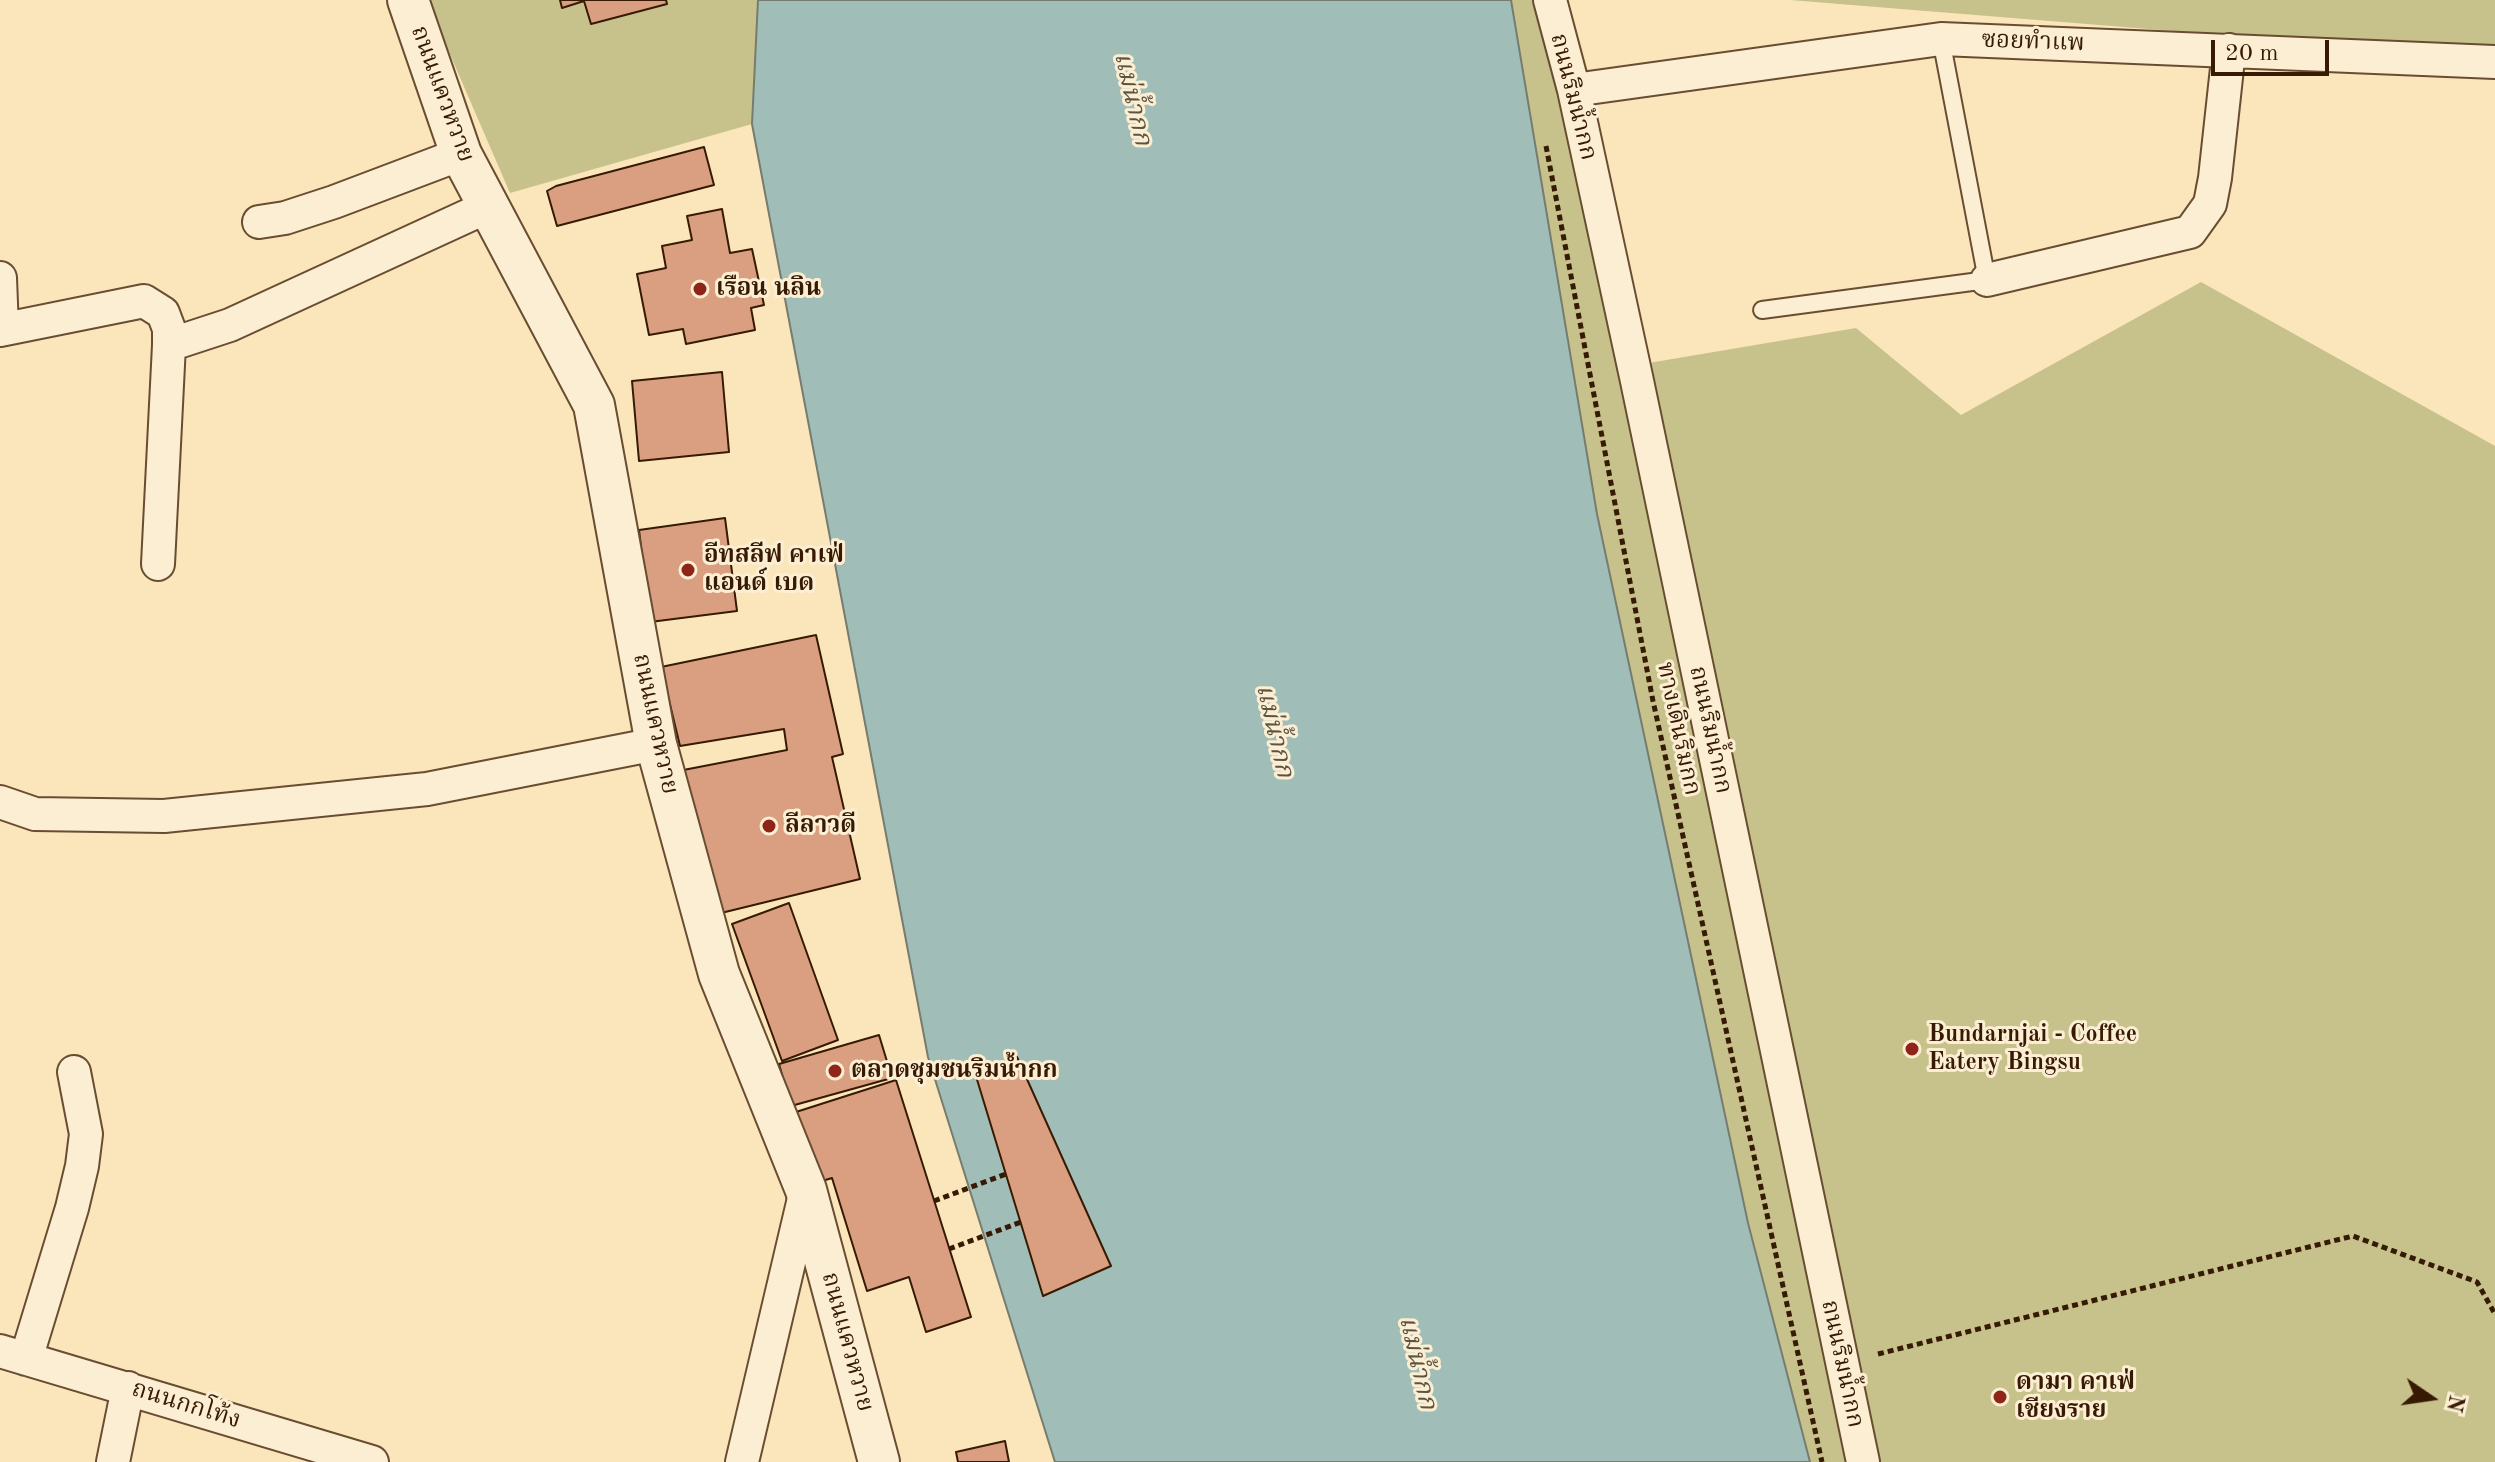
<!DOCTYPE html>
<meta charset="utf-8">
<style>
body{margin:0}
#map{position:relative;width:2495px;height:1462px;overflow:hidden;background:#fbe5bb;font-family:"Old Standard TT",serif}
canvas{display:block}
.north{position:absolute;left:2391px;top:1358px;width:80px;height:80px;-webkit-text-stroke:6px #fceed3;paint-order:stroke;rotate:103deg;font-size:22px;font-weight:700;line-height:32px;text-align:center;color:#371a03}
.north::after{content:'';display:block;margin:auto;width:28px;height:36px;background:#371a03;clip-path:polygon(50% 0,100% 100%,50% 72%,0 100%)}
.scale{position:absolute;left:2211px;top:40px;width:118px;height:36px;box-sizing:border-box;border:4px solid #371a03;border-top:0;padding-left:10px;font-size:24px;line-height:28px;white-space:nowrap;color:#371a03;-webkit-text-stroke:6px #fceed3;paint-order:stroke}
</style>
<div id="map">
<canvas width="2495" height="1462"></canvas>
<div class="north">N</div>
<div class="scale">20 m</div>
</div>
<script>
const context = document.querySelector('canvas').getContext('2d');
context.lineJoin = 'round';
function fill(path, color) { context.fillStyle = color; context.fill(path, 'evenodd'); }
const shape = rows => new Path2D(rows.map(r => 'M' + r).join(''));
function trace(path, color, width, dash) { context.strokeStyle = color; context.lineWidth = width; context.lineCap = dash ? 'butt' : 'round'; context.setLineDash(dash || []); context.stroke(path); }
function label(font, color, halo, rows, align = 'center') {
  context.font = font + ' "Old Standard TT","Noto Serif Thai",serif'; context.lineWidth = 6; context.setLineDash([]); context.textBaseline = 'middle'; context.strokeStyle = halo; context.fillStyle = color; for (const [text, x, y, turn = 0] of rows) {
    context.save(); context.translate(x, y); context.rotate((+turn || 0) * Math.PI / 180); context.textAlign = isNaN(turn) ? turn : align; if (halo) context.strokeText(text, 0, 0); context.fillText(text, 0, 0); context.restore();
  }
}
fill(shape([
 [429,0,758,0,752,124,510,193,433,15],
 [1511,0,1554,0,1625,367,1856,328,1961,415,2201,282,2495,446,2495,1462,1810,1462,1748,1223,1597,514],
 [1790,0,2495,0,2495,57]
]), '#c7c28b');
const water = shape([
 [758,0,1511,0,1597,514,1748,1223,1810,1462,1055,1462,928,1057,752,124,758,0]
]);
fill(water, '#a0beb7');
trace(water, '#767c6f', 2);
const building = shape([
 [560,0,666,0,667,4,591,24,584,1,562,8,560,0],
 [704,147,714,185,557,226,547,191,556,186,704,147],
 [722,209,730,253,752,249,764,305,751,308,755,330,686,344,683,329,649,335,637,274,666,268,662,246,692,240,687,216,722,209],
 [722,372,729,452,639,461,632,381,722,372],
 [725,518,737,611,650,622,639,530,725,518],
 [816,635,843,754,832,757,860,879,717,914,673,772,787,750,784,729,680,746,661,667,816,635],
 [789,903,838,1040,782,1061,732,924,789,903],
 [879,1035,892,1078,791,1106,779,1064,879,1035],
 [1017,1057,1111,1266,1043,1296,975,1073,1017,1057],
 [896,1080,971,1317,926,1332,909,1277,867,1291,832,1178,819,1182,796,1112,896,1080],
 [1005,1441,1009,1462,958,1462,956,1452,1005,1441]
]);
fill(building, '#da9f81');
trace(building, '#371a03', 2);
const service = shape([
 [1762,310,1987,280,1941,39]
]);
const minor = shape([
 [1550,0,1574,90,1637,381,1863,1462],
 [1574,90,1941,39,2495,62],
 [259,222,285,218,334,202,461,154],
 [0,278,2,329],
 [1987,280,2190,232,2210,204,2215,178,2229,50],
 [0,330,144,301,163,313,169,329,169,345,230,325,489,206],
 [158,564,169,345],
 [0,802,35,814,164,816,427,789,656,744],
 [0,1351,372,1462],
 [26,1359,72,1208,82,1166,86,1134,74,1072],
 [113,1462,128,1388],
 [742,1462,806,1190]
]);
const tertiary = shape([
 [408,0,461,154,594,405,656,744,719,974,806,1190,879,1462]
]);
trace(service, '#684d31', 20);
trace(minor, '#684d31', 36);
trace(tertiary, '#684d31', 44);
trace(shape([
 [1546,146,1653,701,1822,1462],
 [934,1201,1006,1174],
 [949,1249,1021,1222],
 [1878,1354,2353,1236,2477,1282,2495,1314]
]), '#371a03', 5, [6, 4]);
trace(service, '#fceed3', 16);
trace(minor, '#fceed3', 32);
trace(tertiary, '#fceed3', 40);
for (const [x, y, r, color] of [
 [700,289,8,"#8f2418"],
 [688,570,8,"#8f2418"],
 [769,826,8,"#8f2418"],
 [1912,1049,8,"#8f2418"],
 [835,1071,8,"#8f2418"],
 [2000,1397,8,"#8f2418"]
]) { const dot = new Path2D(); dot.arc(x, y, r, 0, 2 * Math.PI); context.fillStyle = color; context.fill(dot); trace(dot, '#fceed3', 3); }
label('24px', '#371a03', '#fceed3', [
 ["ซอยทำแพ",2033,42,2],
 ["ถนนแควหวาย",442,94,70],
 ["ถนนริมน้ำกก",1573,97,76],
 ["ถนนแควหวาย",655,724,78],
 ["ทางเดินริมกก",1678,729,78],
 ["ถนนริมน้ำกก",1710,730,78],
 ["ถนนแควหวาย",847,1342,75],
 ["ถนนริมน้ำกก",1842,1364,78],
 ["ถนนกกโท้ง",186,1405,17]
]);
label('bold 24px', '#371a03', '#fceed3', [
 ["เรือน นลิน",716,289],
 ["อีทสลีฟ คาเฟ่",704,556],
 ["แอนด์ เบด",704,584],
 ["ลีลาวดี",785,826],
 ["Bundarnjai - Coffee",1928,1035],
 ["Eatery Bingsu",1928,1063],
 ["ตลาดชุมชนริมน้ำกก",851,1071],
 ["ดามา คาเฟ่",2016,1383],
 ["เชียงราย",2016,1411]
], 'left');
label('italic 26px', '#5c5342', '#fceed3', [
 ["แม่น้ำกก",1132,99,77],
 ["แม่น้ำกก",1274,731,77],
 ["แม่น้ำกก",1417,1363,77]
]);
</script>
